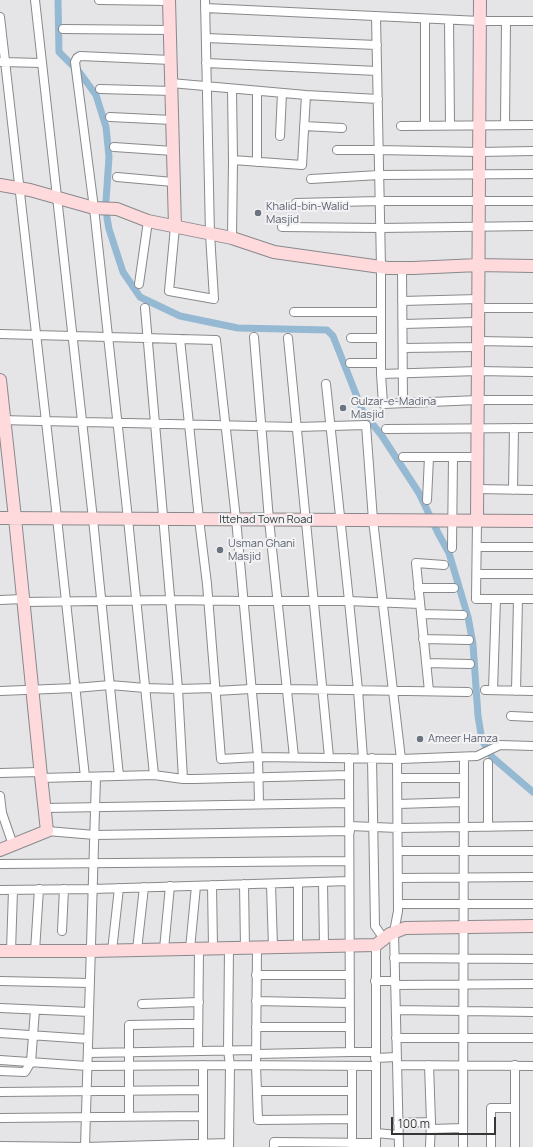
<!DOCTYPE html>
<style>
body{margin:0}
#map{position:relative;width:533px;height:1147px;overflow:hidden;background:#e5e5e7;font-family:Manrope,sans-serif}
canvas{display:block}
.scale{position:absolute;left:391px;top:1117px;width:105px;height:18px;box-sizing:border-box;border:2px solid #363637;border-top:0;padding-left:5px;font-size:12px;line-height:14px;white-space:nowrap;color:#363637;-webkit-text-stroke:3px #f2f2f4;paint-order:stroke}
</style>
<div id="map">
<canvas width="533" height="1147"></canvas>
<div class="scale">100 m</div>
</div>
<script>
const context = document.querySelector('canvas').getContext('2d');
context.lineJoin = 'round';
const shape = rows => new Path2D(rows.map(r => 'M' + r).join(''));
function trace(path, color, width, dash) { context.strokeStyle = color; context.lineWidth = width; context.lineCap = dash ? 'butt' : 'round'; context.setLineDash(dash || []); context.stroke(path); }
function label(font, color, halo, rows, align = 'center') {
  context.font = font + ' Manrope,sans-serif'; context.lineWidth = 4; context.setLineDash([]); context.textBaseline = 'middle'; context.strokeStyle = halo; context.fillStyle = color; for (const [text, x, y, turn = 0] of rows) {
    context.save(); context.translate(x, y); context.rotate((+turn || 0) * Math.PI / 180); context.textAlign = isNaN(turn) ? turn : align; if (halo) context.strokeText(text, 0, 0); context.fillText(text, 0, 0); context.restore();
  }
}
trace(shape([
 [58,0,59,52,80,73,96,95,106,127,109,157,106,201,107,218,109,229,123,272,140,297,180,316,238,328,327,330,333,336,363,412,382,436,419,493,438,533,449,553,468,617,473,644,478,716,482,740,492,757,533,792]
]), '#95b9d2', 7);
const street = shape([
 [35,0,93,519,119,776],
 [99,0,169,1],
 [205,8,480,21,533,21],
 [376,16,381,267,381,374,478,371,533,372],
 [0,17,57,518,85,777],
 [449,20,450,125],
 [63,29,170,30],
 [206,38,377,45],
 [1,62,42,63],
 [206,63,377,71],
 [171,83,306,95,378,99],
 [100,89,172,91],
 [110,117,172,120],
 [505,125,506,21],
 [304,126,342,128],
 [401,126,533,125],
 [425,126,425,19],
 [280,136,282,93],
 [114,147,173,151],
 [337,150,378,150,479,152,533,151],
 [233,160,302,165,306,95],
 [257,162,257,91],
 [117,177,173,182],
 [311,179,379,175,533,174],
 [296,203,379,201,533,201],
 [175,227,169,291,214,299,210,234,205,0],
 [282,227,380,228,533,226],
 [232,238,233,160,232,89],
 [402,268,403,403],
 [139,284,148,221],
 [402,301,478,299],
 [145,308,178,689,183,779],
 [478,308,533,308],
 [294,312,381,312],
 [403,324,478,322],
 [0,334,216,340,236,519,258,757,401,759,477,756,500,745,533,746],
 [254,337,269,520,294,757],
 [288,338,329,757],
 [351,338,381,338],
 [180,339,199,519,207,584,221,759,258,757,259,804],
 [478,341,533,342],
 [403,348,478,347],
 [350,363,380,363],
 [381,374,383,404,478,400,533,400],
 [0,420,297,427,366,425,373,520,401,759],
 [386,429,533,428],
 [403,457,477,457],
 [477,489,533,490],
 [513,490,514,428],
 [427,500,429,457],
 [477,521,476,599,533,599],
 [477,547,533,547],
 [452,548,453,457],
 [477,574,533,574],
 [418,588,454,588],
 [0,600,23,599],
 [24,602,171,600,243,601,349,601,326,384],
 [421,614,463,615],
 [423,639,469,640],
 [426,663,470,664],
 [485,690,533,691],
 [493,690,496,599],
 [0,691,75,688,110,685,145,688,178,689,215,688],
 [215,691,251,689,287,689,468,692],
 [429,691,416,563,444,565],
 [516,691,518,599],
 [511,716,533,717],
 [349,758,350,1052,375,1052],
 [363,758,358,690,349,601,420,604],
 [372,758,375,926,384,939],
 [397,759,398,911,394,932,399,1147],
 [0,773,40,772],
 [154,775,128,519,94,208,75,62,77,58,80,56,171,60],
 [41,778,154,775,183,779,194,779,349,775],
 [398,778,464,778],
 [0,796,2,813,13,845],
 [398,804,464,802],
 [44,808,349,803],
 [350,826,398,828,533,826],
 [488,827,488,763],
 [47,831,95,835,350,831],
 [398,851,533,851],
 [0,864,349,861],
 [398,878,533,877],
 [323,882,324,946],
 [298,883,298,947],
 [244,884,245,948],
 [271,884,273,947],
 [212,885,213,948],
 [0,890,93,889,349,881],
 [398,904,533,904],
 [62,931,64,889],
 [376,945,376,1147],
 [229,948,228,1050,230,1065,229,1147],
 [257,948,256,1065,258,1120,352,1119],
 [164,949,170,886],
 [190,949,196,886],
 [137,950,144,887],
 [11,951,13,890],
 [35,951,39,889],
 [112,951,119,888],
 [394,958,533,959],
 [256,975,349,975],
 [0,981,90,983],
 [375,981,395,981],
 [395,985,533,984],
 [256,1001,349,1003],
 [142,1004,199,1002],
 [0,1008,89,1012],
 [396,1010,533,1012],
 [256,1027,349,1027],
 [0,1033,88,1039],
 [396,1038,533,1038],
 [198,1051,199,949],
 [88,1053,256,1050],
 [256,1054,350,1052],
 [375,1058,397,1057],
 [0,1060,87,1066,230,1065,375,1066],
 [203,1065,203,1144],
 [397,1065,533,1066],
 [429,1065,431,1122,430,1147],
 [515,1065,515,1147],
 [0,1071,25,1072,31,1062,35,1010],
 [257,1091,352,1091],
 [0,1092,203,1090],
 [129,1116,129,1025,183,1024,198,1024],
 [0,1118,203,1116],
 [398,1123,431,1122],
 [431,1129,463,1128],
 [376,1133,398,1135],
 [0,1146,85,1147,229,1143],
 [85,1147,96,777],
 [274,1147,274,1142,376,1143],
 [352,1147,352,1066],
 [463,1147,464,757],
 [491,1147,491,1108,515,1108]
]);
const secondary = shape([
 [169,0,175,227],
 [0,185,30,190,94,208,117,209,148,221,232,238,274,252,388,268,413,268,478,265,533,266],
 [0,380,15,518,41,776,47,831,0,850],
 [0,518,533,521],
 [477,521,480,0],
 [0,951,91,951,376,945,390,934,405,928,533,926]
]);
trace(street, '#89898c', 10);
trace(secondary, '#89898c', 14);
trace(street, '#fff', 8);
trace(secondary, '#fedadd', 12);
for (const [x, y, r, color] of [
 [258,213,4,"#6b7280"],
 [343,408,4,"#6b7280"],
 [220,550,4,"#6b7280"],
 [420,739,4,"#6b7280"]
]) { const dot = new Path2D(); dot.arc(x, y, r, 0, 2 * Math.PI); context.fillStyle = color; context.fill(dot); trace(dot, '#f2f2f4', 1.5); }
label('11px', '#5b616d', '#f2f2f4', [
 ["Khalid-bin-Walid",266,207],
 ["Masjid",266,220],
 ["Gulzar-e-Madina",351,402],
 ["Masjid",351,415],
 ["Usman Ghani",228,544],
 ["Masjid",228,557],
 ["Ameer Hamza",428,739]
], 'left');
label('11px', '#363637', '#f2f2f4', [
 ["Ittehad Town Road",266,520]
]);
</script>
